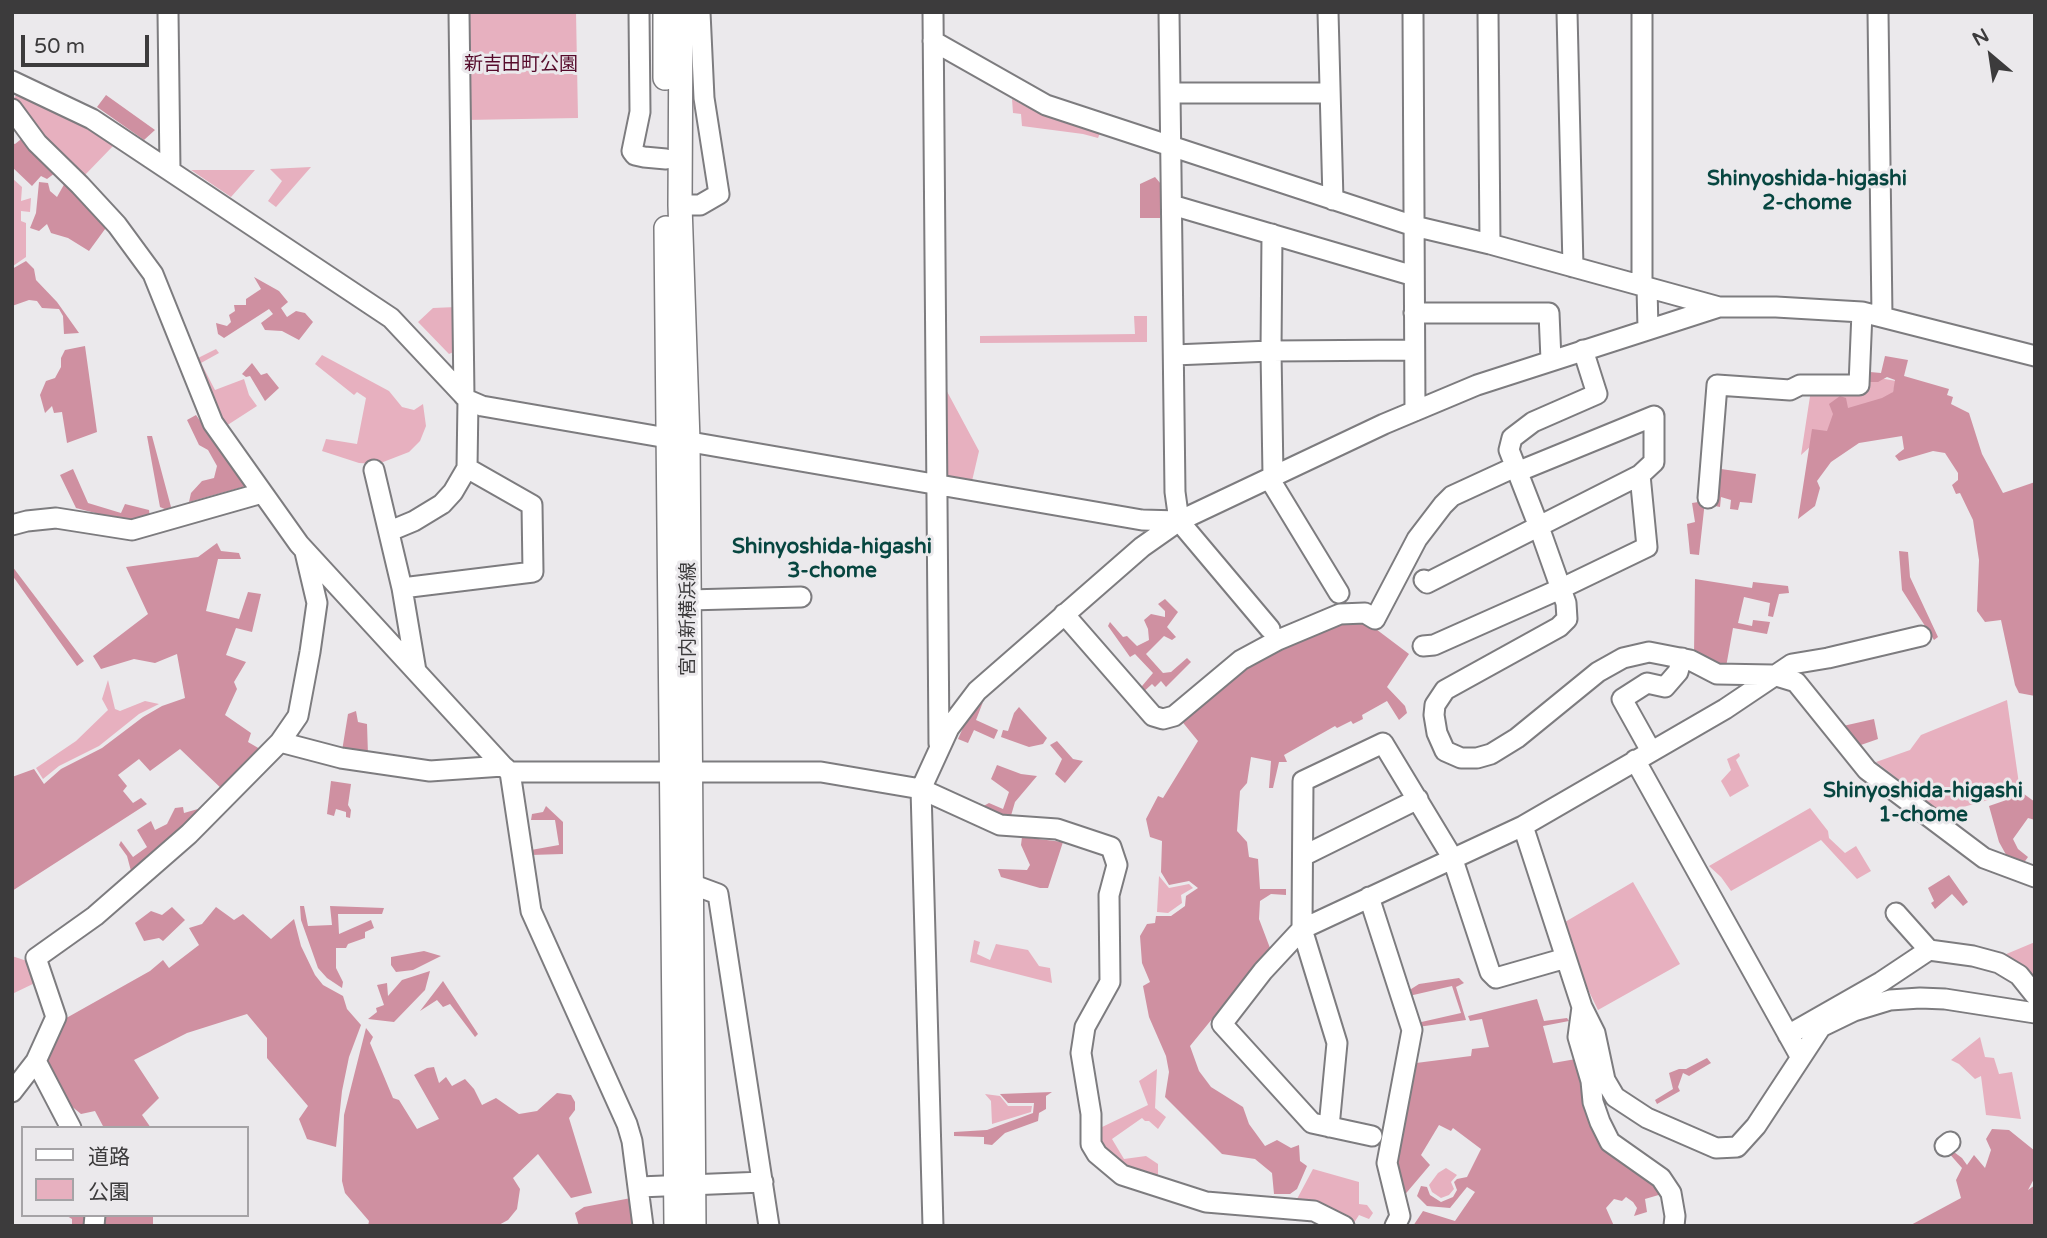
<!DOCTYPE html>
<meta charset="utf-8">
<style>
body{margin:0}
#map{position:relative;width:2047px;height:1238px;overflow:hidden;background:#ebe9ec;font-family:"Varela Round","Noto Sans JP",sans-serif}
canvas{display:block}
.frame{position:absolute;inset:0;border:14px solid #3c3b3c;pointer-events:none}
.legend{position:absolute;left:21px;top:1126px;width:228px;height:91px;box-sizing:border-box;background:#ebe9ec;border:2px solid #a5a3a6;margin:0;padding:9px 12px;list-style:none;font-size:21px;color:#3c3b3c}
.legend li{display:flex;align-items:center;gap:14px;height:35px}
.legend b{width:35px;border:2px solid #a5a3a6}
.north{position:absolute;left:1956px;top:21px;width:70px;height:70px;-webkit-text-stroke:5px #ebe9ec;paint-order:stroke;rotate:331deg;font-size:19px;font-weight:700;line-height:28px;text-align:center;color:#3c3b3c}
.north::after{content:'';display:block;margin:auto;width:24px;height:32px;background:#3c3b3c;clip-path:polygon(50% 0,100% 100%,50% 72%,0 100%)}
.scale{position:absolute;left:21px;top:35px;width:128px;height:32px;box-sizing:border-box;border:4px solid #3c3b3c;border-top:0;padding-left:9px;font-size:21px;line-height:24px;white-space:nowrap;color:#3c3b3c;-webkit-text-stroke:5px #ebe9ec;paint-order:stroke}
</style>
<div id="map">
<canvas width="2047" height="1238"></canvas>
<div class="frame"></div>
<ul class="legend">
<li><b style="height:9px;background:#fff"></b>道路</li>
<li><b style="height:19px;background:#e7b0bf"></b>公園</li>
</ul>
<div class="north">N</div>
<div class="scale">50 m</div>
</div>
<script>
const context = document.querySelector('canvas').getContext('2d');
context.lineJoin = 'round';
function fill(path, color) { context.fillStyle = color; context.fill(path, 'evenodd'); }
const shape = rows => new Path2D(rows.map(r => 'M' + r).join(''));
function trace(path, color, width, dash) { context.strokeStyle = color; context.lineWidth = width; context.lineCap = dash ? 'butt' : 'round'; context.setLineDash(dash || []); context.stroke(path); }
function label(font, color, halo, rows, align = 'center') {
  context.font = font + ' "Varela Round","Noto Sans JP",sans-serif'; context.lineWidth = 6; context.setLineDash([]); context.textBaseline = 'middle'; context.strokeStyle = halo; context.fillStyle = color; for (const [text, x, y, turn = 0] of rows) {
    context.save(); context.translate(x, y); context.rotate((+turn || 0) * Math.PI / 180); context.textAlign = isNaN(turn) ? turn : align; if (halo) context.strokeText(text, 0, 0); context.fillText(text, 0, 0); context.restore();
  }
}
fill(shape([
 [576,12,578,118,465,120,465,13],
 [17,94,74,121,114,145,83,177,38,132,14,98],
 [1012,99,1042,115,1100,133,1098,138,1083,134,1022,126,1021,114,1013,113],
 [311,167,276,207,268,201,282,181,270,169],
 [191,170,255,170,231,197],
 [12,178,22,187,21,201,31,198,30,212,21,211,21,221,26,223,26,257,13,266],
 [456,307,458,350,449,354,418,322,433,308],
 [1134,316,1147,316,1147,342,980,343,980,336,1135,334],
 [216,349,219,353,201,363,215,390,244,379,249,395,257,406,226,426,196,359],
 [322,355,389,391,402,407,414,410,423,404,426,426,420,441,409,452,378,464,359,463,322,451,326,439,357,444,366,398,357,392,354,395,315,364],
 [1863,375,1896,381,1891,399,1842,418,1801,455,1811,390],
 [943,384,979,451,972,481,950,479,944,470],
 [108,680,115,709,120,711,145,701,159,704,139,714,99,746,59,766,43,779,36,768,76,741,108,710,102,699],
 [2007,700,2020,791,1942,813,1876,762,1910,750,1921,735],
 [1739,753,1740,756,1736,760,1749,786,1730,797,1721,781,1731,770,1727,759],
 [1810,808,1828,831,1829,838,1845,853,1856,846,1871,871,1857,879,1821,840,1731,891,1721,877,1709,866],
 [1159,876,1169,888,1189,884,1193,888,1181,895,1182,903,1168,913,1157,912],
 [1633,882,1680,964,1598,1010,1580,973,1565,922],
 [974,940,980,942,977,954,990,960,996,944,1028,950,1039,966,1050,968,1052,983,970,962],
 [2035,942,2035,982,2004,955],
 [12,956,30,962,37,982,12,994],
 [1980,1037,1985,1057,1994,1058,1999,1074,2012,1072,2021,1119,1986,1115,1981,1076,1975,1079,1959,1064,1951,1060],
 [1157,1069,1155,1108,1166,1117,1158,1129,1149,1121,1145,1121,1142,1118,1112,1139,1124,1159,1146,1156,1158,1164,1158,1181,1115,1164,1096,1138,1100,1128,1148,1105,1139,1081],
 [985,1094,1000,1096,1008,1106,1032,1106,1031,1112,992,1124,991,1101],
 [1446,1168,1457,1175,1451,1182,1454,1189,1449,1195,1441,1198,1432,1192,1429,1185,1438,1173],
 [1313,1169,1359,1182,1359,1204,1367,1205,1373,1213,1369,1219,1359,1215,1352,1226,1317,1206,1297,1199]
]), '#e7b0bf');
fill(shape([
 [106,95,155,130,144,140,97,107],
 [25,136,55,173,47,179,41,176,32,186,12,167,12,143,15,144],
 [1155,177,1161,184,1160,218,1140,218,1140,184],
 [66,181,108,225,89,251,68,238,51,233,47,224,39,231,30,228,36,213,39,182,48,183,50,191,57,197],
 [26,261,34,269,36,280,57,302,79,333,64,334,63,316,59,309,42,308,37,301,29,300,12,306,12,269],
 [254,277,279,291,288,302,281,308,287,317,296,311,305,313,313,322,299,340,282,331,265,330,261,323,273,314,269,309,224,338,218,334,216,323,227,326,231,322,229,315,235,311,234,305,246,305,246,299,261,289],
 [85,346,97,432,67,443,62,412,54,413,52,406,45,413,40,395,46,381,55,378,61,367,61,358,65,350],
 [1885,356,1908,360,1904,376,1949,389,1947,395,1953,397,1951,404,1969,413,1982,454,2003,493,2035,482,2035,696,2019,693,2015,685,2001,620,1985,622,1977,611,1979,560,1973,520,1960,493,1956,494,1952,485,1958,480,1958,473,1945,453,1933,451,1899,461,1895,456,1904,449,1902,436,1859,443,1831,462,1817,481,1820,488,1815,506,1798,519,1812,429,1827,431,1833,414,1829,404,1840,396,1846,398,1848,408,1882,398,1893,392,1895,380,1887,377,1878,382,1868,382,1870,372,1881,373],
 [252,363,261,375,267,373,279,388,265,401,250,376,246,377,242,374],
 [196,415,246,486,189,502,191,493,202,481,214,478,217,466,208,450,199,445,187,420],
 [147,436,152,436,171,507,167,510,160,507],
 [1714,468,1756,474,1752,503,1740,502,1738,510,1730,509,1731,500,1721,497,1720,507,1710,505],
 [73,469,88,503,121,513,125,504,149,510,150,518,122,520,76,508,60,475],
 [1705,501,1699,555,1690,554,1687,524,1695,522,1692,503],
 [217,543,221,551,239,553,241,559,218,559,206,611,239,619,248,592,261,594,252,632,236,628,226,655,246,662,234,682,237,689,225,715,251,733,248,742,260,749,224,791,180,749,150,771,139,759,118,775,127,786,123,791,133,803,141,798,147,804,12,891,12,777,34,769,44,784,61,769,102,748,143,717,162,706,185,698,177,654,155,663,134,659,101,669,93,656,148,614,126,567,198,557],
 [1899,551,1908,552,1910,577,1938,637,1934,640,1902,590],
 [12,566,84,661,77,666,12,575],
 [1695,579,1752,588,1753,582,1788,586,1789,593,1779,594,1773,617,1768,616,1770,603,1744,597,1738,623,1752,626,1753,620,1770,622,1767,634,1733,628,1726,667,1713,666,1694,654],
 [1165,599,1178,612,1167,627,1176,637,1172,640,1164,636,1146,654,1163,673,1171,672,1187,658,1191,662,1166,687,1161,681,1155,687,1152,684,1140,695,1137,692,1153,673,1135,654,1130,657,1108,626,1110,622,1123,637,1127,636,1137,646,1149,640,1148,629,1144,620,1151,614,1165,617,1165,611,1158,604],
 [1340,620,1364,620,1409,654,1387,687,1405,706,1407,713,1399,720,1387,701,1362,715,1363,719,1353,724,1351,721,1337,728,1335,726,1284,755,1287,762,1279,762,1273,788,1269,788,1271,761,1251,757,1247,783,1240,791,1237,831,1247,842,1249,857,1258,859,1260,889,1286,889,1286,895,1271,894,1260,901,1259,919,1270,948,1190,1046,1199,1071,1211,1087,1243,1107,1249,1124,1265,1146,1277,1140,1291,1148,1299,1145,1300,1161,1307,1166,1297,1189,1290,1194,1274,1194,1272,1173,1255,1159,1222,1154,1165,1097,1169,1072,1166,1056,1149,1017,1143,986,1150,982,1142,963,1140,936,1147,924,1155,923,1156,916,1171,916,1185,906,1186,896,1198,888,1189,881,1169,885,1161,872,1162,841,1150,837,1146,819,1158,796,1163,798,1198,741,1180,719,1243,670,1280,647],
 [983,702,976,720,998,730,994,739,974,730,968,743,958,739,965,723],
 [1019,707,1047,738,1043,744,1029,747,1001,737,1003,730,1008,731,1014,713],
 [356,711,358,722,367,724,368,755,342,751,348,714],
 [1874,719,1878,739,1858,746,1843,726],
 [1057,741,1073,759,1083,761,1065,783,1055,774,1062,759,1050,745],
 [997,765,1021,774,1037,776,1015,802,1010,819,978,809,989,803,1003,809,1009,792,991,779],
 [331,781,351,784,348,805,351,810,350,818,346,817,346,812,336,809,334,816,327,814],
 [2024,794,2035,802,2035,820,2028,818,2013,839,2018,849,2028,857,2023,864,2009,860,1999,842,1989,806],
 [211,800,198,818,131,871,127,856,119,845,121,841,133,857,147,847,137,830,151,821,155,830,167,824,175,808,183,807,184,813,198,809],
 [546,806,563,822,563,854,531,855,531,850,559,845,555,820,531,820,532,814,543,812],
 [1022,837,1063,842,1048,888,1040,888,1001,877,998,869,1027,870,1030,865,1021,845],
 [1949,875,1968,902,1963,906,1952,894,1935,909,1931,903,1934,901,1928,888],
 [300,906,304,906,308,926,332,925,330,906,384,908,382,914,338,914,339,934,371,920,374,928,365,932,365,938,348,944,346,948,336,948,336,968,343,982,342,988,327,978,318,968,301,920],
 [172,907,185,920,163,941,159,938,144,941,135,923,151,911,162,915],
 [216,907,234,920,243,914,271,939,294,919,301,946,315,975,323,985,343,996,347,1009,361,1025,349,1057,342,1091,336,1147,307,1139,299,1119,308,1106,267,1058,267,1038,247,1014,187,1033,134,1060,159,1098,142,1115,151,1128,104,1128,95,1111,81,1114,64,1100,40,1062,61,1021,150,971,163,960,169,968,199,945,189,928,202,924],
 [424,951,441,956,413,970,396,972,391,965,391,957],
 [430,971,425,990,394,1022,368,1019,377,1012,376,1008,384,1005,377,985,387,983,388,996,402,980],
 [1459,978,1464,983,1456,987,1466,1020,1418,1027,1417,1023,1461,1013,1452,986,1409,996,1408,991,1419,984],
 [443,981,478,1034,475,1037,450,1004,443,1007,437,1000,420,1011],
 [1537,999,1544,1021,1567,1018,1569,1021,1543,1026,1553,1063,1576,1059,1586,1099,1644,1174,1662,1194,1645,1199,1647,1212,1634,1216,1637,1208,1633,1202,1626,1197,1622,1201,1614,1199,1606,1208,1614,1226,1413,1226,1423,1211,1455,1221,1475,1192,1467,1187,1450,1208,1427,1206,1417,1196,1421,1186,1427,1187,1430,1195,1441,1202,1453,1197,1457,1190,1454,1182,1457,1179,1467,1177,1481,1149,1453,1128,1451,1131,1439,1125,1421,1155,1430,1165,1402,1198,1390,1159,1403,1121,1416,1063,1471,1056,1472,1049,1489,1047,1482,1019,1470,1021,1468,1016],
 [366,1028,373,1037,370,1043,393,1098,399,1100,417,1129,439,1119,414,1075,427,1068,434,1067,439,1083,446,1077,452,1086,465,1079,474,1089,482,1105,496,1098,519,1114,537,1111,557,1093,571,1095,575,1102,575,1110,569,1118,592,1193,571,1198,538,1154,513,1178,520,1189,517,1209,508,1220,497,1226,368,1226,369,1221,345,1193,342,1181,344,1115],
 [1707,1058,1711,1063,1689,1076,1683,1073,1678,1087,1680,1091,1657,1104,1655,1100,1673,1089,1669,1073,1679,1069,1686,1069],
 [1052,1092,1046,1096,1046,1109,1039,1113,1038,1121,1005,1133,992,1145,984,1144,984,1137,954,1136,954,1132,987,1130,1033,1113,1034,1103,1008,1103,1000,1094],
 [1992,1129,2009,1130,2035,1151,2035,1177,2028,1190,2035,1185,2035,1225,1909,1226,1961,1198,1956,1180,1962,1168,1947,1151,1950,1149,1962,1158,1967,1165,1974,1155,1985,1168,1991,1150,1986,1139],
 [631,1198,633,1226,579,1226,578,1223,575,1213,584,1207],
 [153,1215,153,1226,72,1226,72,1219,67,1216]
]), '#cf90a1');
const minor = shape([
 [168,12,170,170],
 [459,12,464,396],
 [639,12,640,112,632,151,635,155,644,157,666,159],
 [933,12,939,744],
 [1169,12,1175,492,1179,521,1270,629],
 [1328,12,1333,200],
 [1413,12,1415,411],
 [1488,12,1490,244],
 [1567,12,1573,267],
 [1642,12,1642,286],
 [1878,12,1882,316],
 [933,41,1046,105,1414,226,1490,244,1719,307,1776,307,1862,312,2035,356],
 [12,81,92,119,391,318,468,400,482,406,1142,520,1179,521],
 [1171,93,1330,93],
 [12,109,37,143,80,185,117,225,153,274,213,423,299,544,503,766],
 [680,205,700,205,719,194,704,98,700,12],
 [1172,205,1414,276],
 [1272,234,1271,351,1273,476],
 [1647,287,1648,329],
 [1414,313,1549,313,1551,360],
 [1583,350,1597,394,1533,422,1512,438,1509,450,1539,527,1566,603,1567,619,1559,627,1445,690,1435,705,1434,715,1437,733,1445,751,1461,758,1477,758,1491,754,1517,738,1598,672,1623,658,1649,652,1690,660,1717,674,1773,675,1796,682,1867,770,1984,858,2035,877],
 [1174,355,1271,351,1414,350],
 [374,470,402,588,416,671],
 [1269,478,1339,593],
 [1708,498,1717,385,1790,390,1800,385,1859,385,1862,312],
 [12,525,27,521,56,518,132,530,262,493],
 [390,531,414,521,442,504,453,492,467,468,468,400],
 [1424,580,1427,583,1640,475,1654,462,1654,416,1517,472],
 [402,588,533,572,532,505,467,468],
 [689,600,801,597],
 [1064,614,1153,716,1163,719,1174,716,1241,660,1278,640,1340,614,1365,613,1375,619,1417,539,1443,505,1452,496,1515,467],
 [1423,646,1434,645,1560,589,1647,547,1640,475],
 [280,742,341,758,430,771,503,766,510,772,821,772,921,789,1000,825,1057,829,1111,847,1117,865,1109,895,1110,982,1085,1027,1081,1053,1091,1114,1091,1144,1097,1154,1122,1175,1206,1202,1314,1211,1344,1226],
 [1651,751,1622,699,1647,683,1665,687,1678,672,1682,658],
 [1635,760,1800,1056],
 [510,772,531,911,627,1124,632,1141,643,1226],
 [1523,826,1582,1007,1595,1033,1605,1080,1615,1097,1647,1118,1716,1148,1737,1147,1756,1126,1821,1027,1854,1011,1890,1000,1920,998,1945,999,2035,1013],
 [1303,856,1418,799],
 [691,884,718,894,769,1226],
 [1369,897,1412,1030,1387,1163,1400,1216,1395,1226],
 [1896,913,1929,950,1973,956,1999,963,2019,975,2035,995],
 [1582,1007,1578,1037,1591,1081,1593,1102,1600,1122,1610,1142,1661,1178,1671,1193,1675,1216,1674,1226],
 [1788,1035,1881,982,1929,950],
 [12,1092,36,1061],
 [1329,1127,1337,1043,1302,929,1303,781,1383,743,1452,857,1490,972,1496,978,1566,958],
 [71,1128,36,1061,56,1017,36,958,95,916,189,834,280,742,298,716,310,652,317,603,305,552],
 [1372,1136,1312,1123,1222,1024,1263,971,1302,929,1523,826,1725,709,1792,664,1828,658,1921,636],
 [1945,1146,1950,1142],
 [639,1187,763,1182],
 [94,1226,95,1215],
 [933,1226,921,789,949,728,977,691,1142,547,1179,521,1384,424,1477,385,1719,307]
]);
const tertiary = shape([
 [665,12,665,78],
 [681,12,680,205,688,441,694,1226],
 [666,228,676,1226]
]);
trace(minor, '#7d7c7f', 23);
trace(tertiary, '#7d7c7f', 26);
trace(minor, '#fff', 19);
trace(tertiary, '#fff', 23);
label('19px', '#560b2b', '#ebe9ec', [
 ["新吉田町公園",521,65]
]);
label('19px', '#3c3b3c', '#ebe9ec', [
 ["宮内新横浜線",689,619,-90]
]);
label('bold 21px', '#074640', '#ebe9ec', [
 ["Shinyoshida-higashi",1807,179],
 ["2-chome",1807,203],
 ["Shinyoshida-higashi",832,547],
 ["3-chome",832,571],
 ["Shinyoshida-higashi",1923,791],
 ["1-chome",1923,815]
]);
</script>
